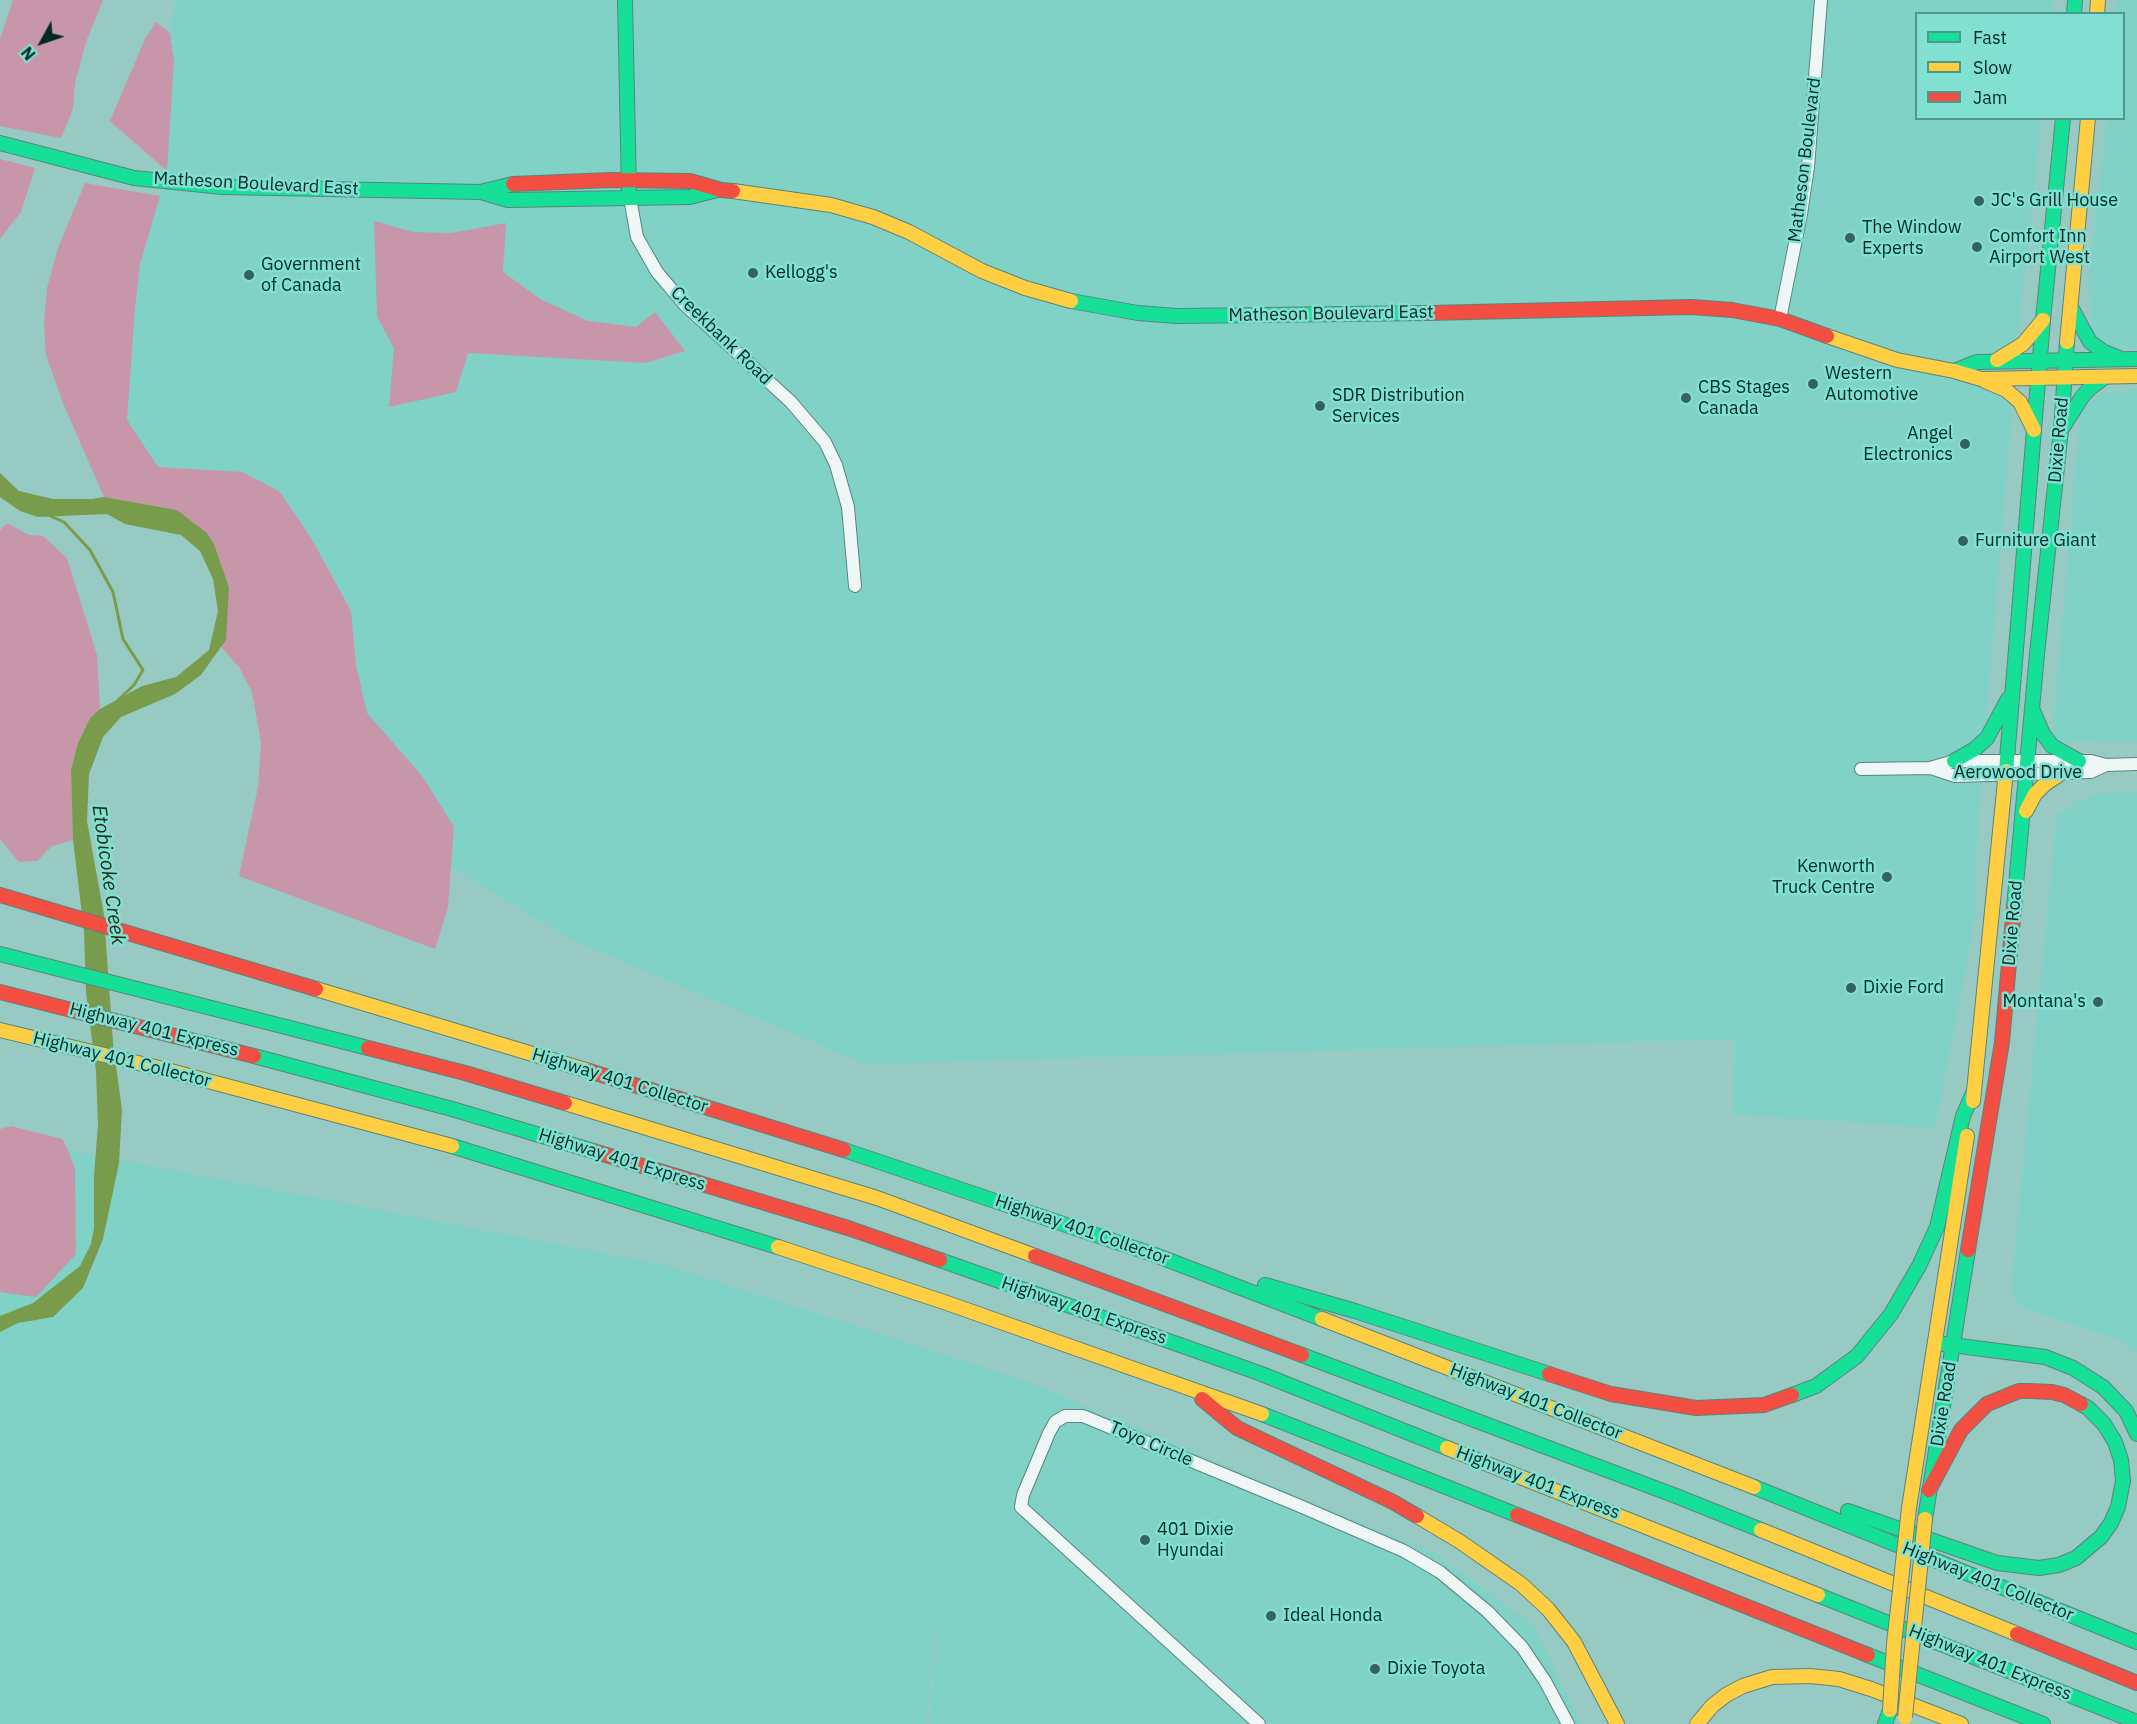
<!DOCTYPE html>
<style>
body{margin:0}
#map{position:relative;width:2137px;height:1724px;overflow:hidden;background:#97cac2;font-family:"IBM Plex Sans",sans-serif}
canvas{display:block}
.legend{position:absolute;left:1915px;top:12px;width:210px;height:108px;box-sizing:border-box;background:#81e0d1;border:2px solid #4d978c;margin:0;padding:8px 10px;list-style:none;font-size:18px;color:#002a25}
.legend li{display:flex;align-items:center;gap:12px;height:30px}
.legend b{width:30px;border:2px solid #4d978c}
.north{position:absolute;left:12px;top:12px;width:60px;height:60px;-webkit-text-stroke:4px #81e0d1;paint-order:stroke;rotate:230deg;font-size:16px;font-weight:700;line-height:24px;text-align:center;color:#002a25}
.north::after{content:'';display:block;margin:auto;width:21px;height:27px;background:#002a25;clip-path:polygon(50% 0,100% 100%,50% 72%,0 100%)}
</style>
<div id="map">
<canvas width="2137" height="1724"></canvas>
<ul class="legend">
<li><b style="height:8px;background:#16e098"></b>Fast</li>
<li><b style="height:8px;background:#ffcf43"></b>Slow</li>
<li><b style="height:8px;background:#f24e42"></b>Jam</li>
</ul>
<div class="north">N</div>
</div>
<script>
const context = document.querySelector('canvas').getContext('2d');
context.lineJoin = 'round';
function fill(path, color) { context.fillStyle = color; context.fill(path, 'evenodd'); }
const shape = rows => new Path2D(rows.map(r => 'M' + r).join(''));
function trace(path, color, width, dash) { context.strokeStyle = color; context.lineWidth = width; context.lineCap = dash ? 'butt' : 'round'; context.setLineDash(dash || []); context.stroke(path); }
function label(font, color, halo, rows, align = 'center') {
  context.font = font + ' "IBM Plex Sans",sans-serif'; context.lineWidth = 5; context.setLineDash([]); context.textBaseline = 'middle'; context.strokeStyle = halo; context.fillStyle = color; for (const [text, x, y, turn = 0] of rows) {
    context.save(); context.translate(x, y); context.rotate((+turn || 0) * Math.PI / 180); context.textAlign = isNaN(turn) ? turn : align; if (halo) context.strokeText(text, 0, 0); context.fillText(text, 0, 0); context.restore();
  }
}
fill(shape([
 [176,0,2053,0,2052,13,1916,14,1916,118,2042,119,2020,314,1980,791,1974,924,1935,1128,1733,1114,1735,1039,865,1064,570,939,451,867,454,827,423,777,367,713,356,665,351,610,310,536,279,492,242,472,158,467,127,420,135,308,140,264,167,171,174,61,170,33],
 [2117,0,2137,0,2137,349,2109,348,2092,332,2089,280,2107,119,2124,118,2124,14,2116,13],
 [2137,390,2137,742,2052,741,2080,413,2102,393],
 [2100,793,2137,793,2137,1353,2124,1341,2021,1307,2011,1291,2057,815,2081,800],
 [0,1137,665,1265,1021,1379,1436,1554,1534,1626,1581,1724,929,1724,943,1575,926,1724,0,1724]
]), '#7fd2c5');
fill(shape([
 [13,0,103,0,86,42,75,83,73,109,61,138,0,126,0,39],
 [156,22,170,33,174,61,167,171,110,121,145,39],
 [0,159,35,168,21,212,0,239],
 [85,183,160,196,140,264,135,308,127,420,158,467,242,472,279,491,310,536,351,611,356,665,367,713,423,777,454,827,448,907,435,949,239,876,258,787,261,743,252,692,239,667,216,641,229,587,214,544,207,533,177,510,104,497,63,403,46,355,44,323,47,288,58,248],
 [374,221,413,232,451,233,506,223,503,272,542,300,588,321,636,327,655,312,685,351,646,363,468,353,456,392,389,407,394,348,377,317],
 [7,523,29,535,43,536,67,558,97,655,100,709,90,718,78,743,71,770,73,840,52,846,37,861,19,862,0,839,0,530],
 [11,1126,62,1139,68,1150,75,1169,76,1254,36,1297,0,1292,0,1129]
]), '#c896a9');
fill(shape([
 [0,473,19,491,53,499,92,499,104,497,177,510,207,533,214,544,229,587,226,640,201,675,175,694,121,717,103,737,89,774,87,821,104,915,113,1043,122,1110,119,1163,103,1239,83,1288,53,1317,18,1323,0,1332,0,1316,33,1303,80,1266,91,1244,94,1228,94,1176,98,1124,96,1071,86,993,84,931,73,840,71,770,78,743,90,718,100,709,142,686,176,677,209,650,218,611,213,579,200,551,181,535,125,524,107,514,38,517,20,511,0,497]
]), '#799b4c');
trace(shape([
 [48,515,64,522,90,550,113,592,123,639,143,670,134,685,118,700]
]), '#799b4c', 3);
const street = shape([
 [630,198,637,237,657,272,684,304,791,402,825,442,836,465,848,507,855,586],
 [1780,319,1801,214,1808,167,1821,0],
 [1931,768,1955,776,2091,772,2106,765],
 [1861,769,1930,768,1954,761,2091,761,2106,765,2137,764],
 [1259,1724,1021,1507,1023,1495,1049,1433,1055,1422,1065,1416,1083,1416,1300,1506,1404,1551,1440,1572,1488,1612,1522,1647,1545,1681,1568,1724]
]);
const fast = shape([
 [625,0,629,191],
 [2074,14,2075,0],
 [0,143,134,178,223,187,480,192,513,184],
 [481,192,508,200,690,197,717,190],
 [1071,301,1138,313,1177,316,1428,313],
 [2071,307,2090,342,2104,352,2119,358],
 [1954,371,1977,362,2137,359],
 [2063,427,2082,397,2090,388,2105,377],
 [2033,711,2043,734,2052,746,2079,761],
 [1954,761,1975,749,1987,738,2008,699],
 [2006,771,2043,320,2063,118],
 [2014,907,2037,654,2061,430,2067,342],
 [0,954,368,1048],
 [254,1056,452,1109,593,1151],
 [452,1146,778,1247],
 [844,1150,1155,1255,1322,1319],
 [940,1260,1259,1373,1447,1448],
 [1265,1285,1355,1311,1549,1374],
 [1936,1343,2045,1357,2073,1368,2103,1387,2126,1411,2137,1434],
 [1302,1355,1676,1496,1761,1530],
 [1792,1395,1816,1386,1857,1356,1891,1314,1919,1266,1937,1227,1963,1116,1974,1091],
 [1262,1414,1517,1515],
 [1754,1487,2137,1642],
 [1848,1511,1997,1563,2039,1568,2059,1565,2076,1558,2101,1537,2111,1523,2118,1507,2123,1481,2121,1460,2115,1442,2104,1424,2088,1408,2081,1404],
 [1925,1519,1968,1250],
 [1818,1595,2137,1722],
 [1868,1655,2043,1724],
 [1885,1724,1890,1710]
]);
const slow = shape([
 [2097,14,2098,0],
 [733,191,831,205,873,217,909,232,982,271,1025,288,1071,301],
 [1827,336,1897,360,1954,371,1981,379,2137,376],
 [2067,342,2088,118],
 [1997,360,2023,344,2043,320],
 [1985,381,2006,390,2020,402,2034,430],
 [2026,811,2035,794,2045,784,2063,772],
 [316,989,589,1071],
 [0,1030,163,1069,452,1146],
 [1973,1101,2006,771],
 [565,1103,877,1198,1035,1256],
 [778,1247,944,1302,1262,1414],
 [1322,1319,1754,1487],
 [1447,1448,1818,1595],
 [1909,1508,1967,1136],
 [1417,1516,1459,1541,1521,1584,1548,1609,1574,1642,1617,1724],
 [1761,1530,2017,1634],
 [1697,1724,1712,1706,1726,1695,1743,1686,1772,1677,1810,1676,1839,1679,1871,1689,1961,1724]
]);
const jam = shape([
 [513,184,610,180,690,181,721,190,733,191],
 [1428,313,1691,307,1732,310,1780,319,1827,336],
 [0,895,316,989],
 [0,992,254,1056],
 [368,1048,465,1073,565,1103],
 [589,1071,844,1150],
 [593,1151,848,1228,940,1260],
 [1968,1250,2002,1042,2014,907],
 [1035,1256,1302,1355],
 [1549,1374,1611,1394,1696,1408,1764,1405,1792,1395],
 [1202,1399,1237,1428,1393,1502,1417,1516],
 [1929,1490,1961,1430,1987,1404,2019,1391,2029,1391,2052,1392,2064,1395,2081,1404],
 [1517,1515,1868,1655],
 [2017,1634,2137,1683]
]);
trace(street, '#5c837e', 14);
trace(fast, '#5c837e', 16);
trace(slow, '#5c837e', 16);
trace(jam, '#5c837e', 16);
trace(street, '#eff7f6', 12);
trace(fast, '#16e098', 14);
trace(slow, '#ffcf43', 14);
trace(jam, '#f24e42', 14);
const slowBridge = shape([
 [1890,1710,1894,1644,1909,1508],
 [1905,1717,1925,1519]
]);
trace(slowBridge, '#5c837e', 16, []);
trace(slowBridge, '#ffcf43', 14);
for (const [x, y, r, color] of [
 [1979,201,6,"#35625c"],
 [1850,238,6,"#35625c"],
 [1977,247,6,"#35625c"],
 [753,273,6,"#35625c"],
 [249,275,6,"#35625c"],
 [1813,384,6,"#35625c"],
 [1686,398,6,"#35625c"],
 [1320,406,6,"#35625c"],
 [1965,444,6,"#35625c"],
 [1963,541,6,"#35625c"],
 [1887,877,6,"#35625c"],
 [1851,988,6,"#35625c"],
 [2098,1002,6,"#35625c"],
 [1145,1540,6,"#35625c"],
 [1271,1616,6,"#35625c"],
 [1375,1669,6,"#35625c"]
]) { const dot = new Path2D(); dot.arc(x, y, r, 0, 2 * Math.PI); context.fillStyle = color; context.fill(dot); trace(dot, '#81e0d1', 2); }
label('18px', '#002a25', '#81e0d1', [
 ["Matheson Boulevard",1805,160,-83],
 ["Matheson Boulevard East",256,184,3],
 ["Matheson Boulevard East",1331,314,-1],
 ["Creekbank Road",721,336,44],
 ["Dixie Road",2059,440,-85],
 ["Aerowood Drive",2018,773],
 ["Dixie Road",2013,923,-85],
 ["Highway 401 Express",154,1030,14],
 ["Highway 401 Collector",122,1060,14],
 ["Highway 401 Collector",620,1081,17],
 ["Highway 401 Express",622,1160,17],
 ["Highway 401 Collector",1082,1230,19],
 ["Highway 401 Express",1084,1311,19],
 ["Highway 401 Collector",1536,1402,21],
 ["Dixie Road",1944,1404,-81],
 ["Toyo Circle",1151,1444,23],
 ["Highway 401 Express",1538,1483,21],
 ["Highway 401 Collector",1988,1582,22],
 ["Highway 401 Express",1990,1663,22]
]);
label('18px', '#002a25', '#81e0d1', [
 ["JC's Grill House",1991,201],
 ["The Window",1862,228],
 ["Experts",1862,249],
 ["Comfort Inn",1989,237],
 ["Airport West",1989,258],
 ["Government",261,265],
 ["of Canada",261,286],
 ["Kellogg's",765,273],
 ["Western",1825,374],
 ["Automotive",1825,395],
 ["CBS Stages",1698,388],
 ["Canada",1698,409],
 ["SDR Distribution",1332,396],
 ["Services",1332,417],
 ["Angel",1953,434,"right"],
 ["Electronics",1953,455,"right"],
 ["Furniture Giant",1975,541],
 ["Kenworth",1875,867,"right"],
 ["Truck Centre",1875,888,"right"],
 ["Dixie Ford",1863,988],
 ["Montana's",2086,1002,"right"],
 ["401 Dixie",1157,1530],
 ["Hyundai",1157,1551],
 ["Ideal Honda",1283,1616],
 ["Dixie Toyota",1387,1669]
], 'left');
label('italic 20px', '#262d17', '#81e0d1', [
 ["Etobicoke Creek",108,875,82]
]);
</script>
